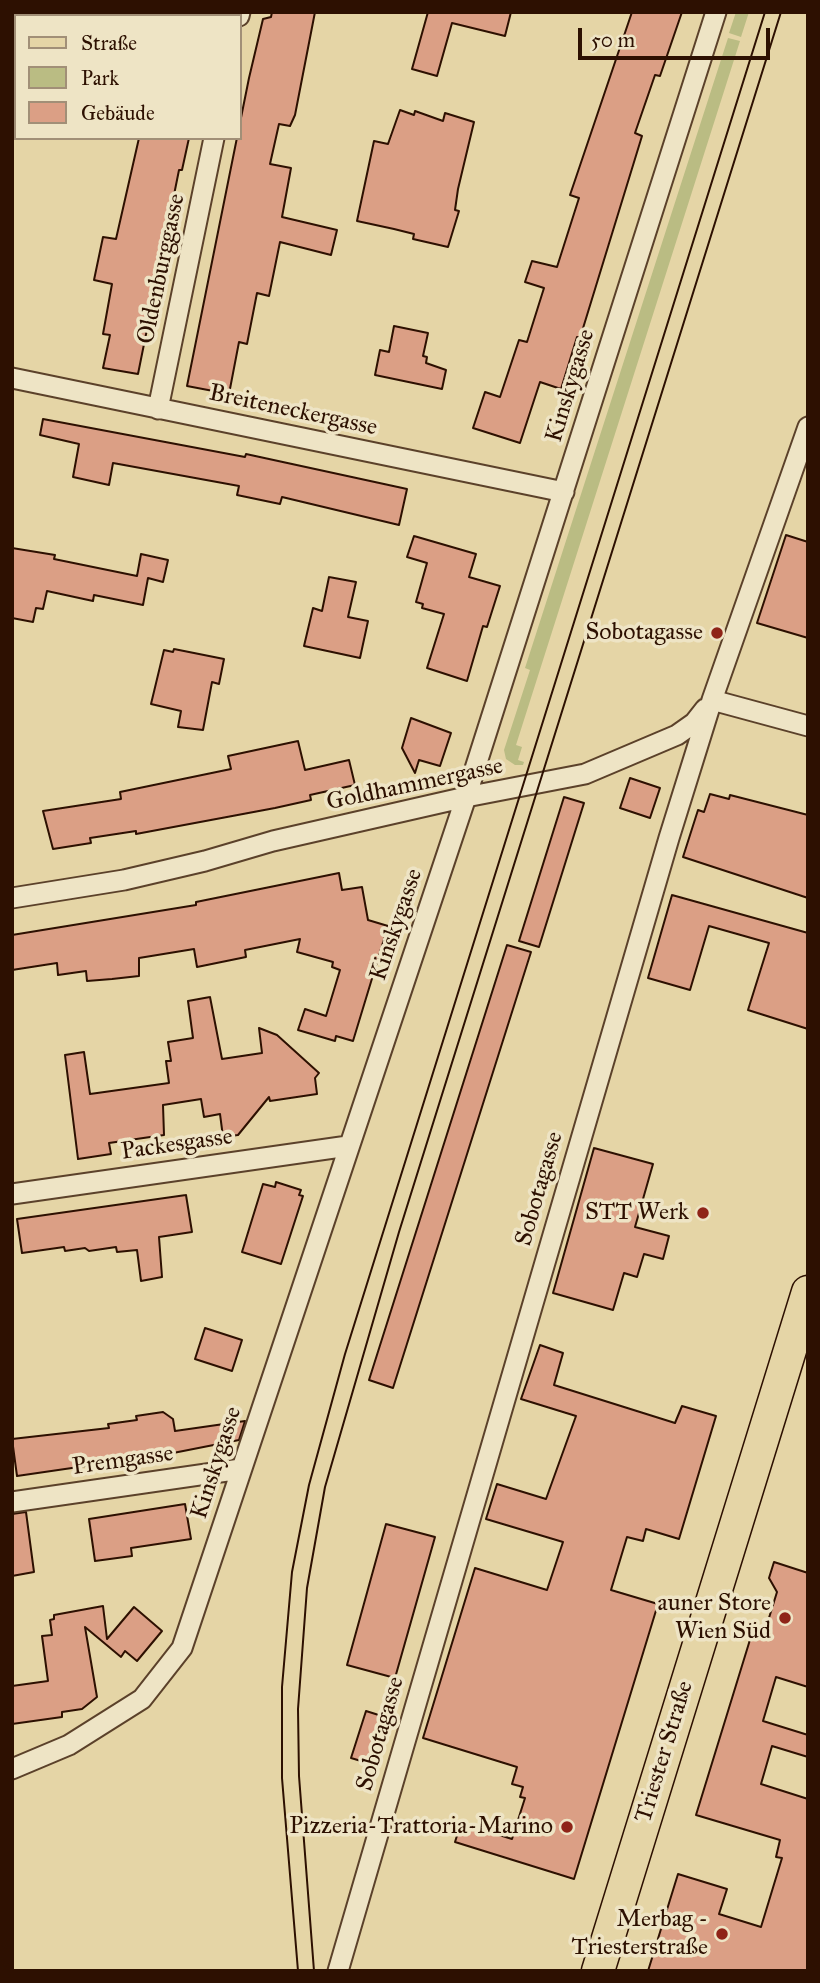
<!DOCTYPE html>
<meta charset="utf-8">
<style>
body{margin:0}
#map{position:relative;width:820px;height:1983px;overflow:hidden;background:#e5d5a6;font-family:"IM FELL Great Primer",serif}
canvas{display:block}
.frame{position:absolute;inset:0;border:14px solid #2d1001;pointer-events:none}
.legend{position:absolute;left:14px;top:14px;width:228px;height:126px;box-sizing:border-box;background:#eee4c5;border:2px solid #a18f77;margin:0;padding:9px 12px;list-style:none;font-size:21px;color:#2d1001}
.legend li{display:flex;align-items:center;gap:14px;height:35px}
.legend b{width:35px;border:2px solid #a18f77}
.scale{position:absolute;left:578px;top:28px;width:192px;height:32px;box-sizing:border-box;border:4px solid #2d1001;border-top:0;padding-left:9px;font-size:21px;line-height:24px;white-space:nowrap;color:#2d1001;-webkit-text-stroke:5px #eee4c5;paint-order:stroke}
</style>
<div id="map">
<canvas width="820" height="1983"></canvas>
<div class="frame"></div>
<ul class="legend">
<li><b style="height:9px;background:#e5d5a6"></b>Straße</li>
<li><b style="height:19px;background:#babc83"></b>Park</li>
<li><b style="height:19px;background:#db9f85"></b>Gebäude</li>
</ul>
<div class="scale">50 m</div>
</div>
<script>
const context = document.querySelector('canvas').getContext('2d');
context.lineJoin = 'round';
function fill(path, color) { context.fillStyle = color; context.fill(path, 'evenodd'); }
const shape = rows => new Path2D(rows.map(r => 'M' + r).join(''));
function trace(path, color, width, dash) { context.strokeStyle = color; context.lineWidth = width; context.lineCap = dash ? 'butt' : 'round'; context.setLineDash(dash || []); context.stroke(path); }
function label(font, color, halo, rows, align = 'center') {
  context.font = font + ' "IM FELL Great Primer",serif'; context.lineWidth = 7; context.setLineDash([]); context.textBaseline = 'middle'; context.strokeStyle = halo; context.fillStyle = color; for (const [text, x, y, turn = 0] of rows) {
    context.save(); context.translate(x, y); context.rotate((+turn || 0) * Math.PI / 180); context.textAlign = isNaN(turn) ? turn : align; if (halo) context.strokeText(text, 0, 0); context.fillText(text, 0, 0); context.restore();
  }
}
fill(shape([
 [736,12,749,12,741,37,729,33],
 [728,38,740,41,516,745,522,747,518,760,524,762,523,765,515,765,506,759,504,750,530,670,525,668]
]), '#babc83');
const building = shape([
 [272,12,315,12,295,115,290,126,279,124,270,164,291,168,282,217,337,230,331,255,280,242,269,296,257,293,247,344,239,342,229,394,187,386,249,78,263,19,271,17,272,12],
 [428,12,511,12,505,36,452,23,437,76,412,69,428,12],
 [632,12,682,12,660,76,655,75,635,133,642,136,580,338,577,337,561,389,540,382,520,443,473,428,485,392,500,397,519,340,527,342,544,288,525,282,532,261,557,267,579,198,570,195,632,12],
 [400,110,414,115,415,111,443,121,445,113,474,122,458,189,455,210,459,211,448,247,413,239,414,234,394,229,357,221,374,141,388,144,400,110],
 [139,138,189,138,182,170,179,170,138,374,103,368,110,335,103,334,112,284,94,280,103,237,116,239,139,138],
 [394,326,428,333,423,356,427,357,426,363,446,370,442,389,375,375,380,350,389,352,394,326],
 [43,419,245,457,246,454,407,489,399,525,282,497,280,504,237,495,239,486,113,463,109,485,73,477,79,444,40,435,43,419],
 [786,535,808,542,808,638,757,623,786,535],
 [414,536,476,554,469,577,500,586,487,627,483,626,467,681,427,668,444,614,422,608,423,604,416,602,427,563,407,557,414,536],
 [12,548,55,555,54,559,137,576,141,554,168,560,163,582,148,578,143,605,94,595,93,601,47,591,43,609,36,608,33,622,12,618,12,548],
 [329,577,356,582,348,617,368,621,360,658,304,646,313,608,322,611,329,577],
 [174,649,224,659,219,684,212,682,203,730,178,727,181,711,151,704,164,650,173,652,174,649],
 [411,718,451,733,440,766,419,760,415,773,402,748,411,718],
 [298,741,305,770,349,760,355,785,310,795,311,800,275,808,136,834,136,831,90,838,91,843,53,849,43,811,121,799,120,792,231,769,228,756,298,741],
 [630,778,660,788,650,818,620,808,630,778],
 [710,794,729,799,730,795,808,815,808,898,683,857,698,810,704,812,710,794],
 [564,797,584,803,539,947,519,941,564,797],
 [339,873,342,890,362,887,368,920,388,926,353,1041,336,1036,335,1041,298,1030,305,1009,326,1016,340,970,332,967,333,962,297,952,300,939,245,950,246,957,197,967,194,949,139,958,139,976,112,979,87,981,86,971,58,975,57,963,12,970,12,935,196,905,196,902,339,873],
 [672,895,808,933,808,1029,748,1010,769,943,709,926,690,990,648,978,672,895],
 [507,945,531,952,393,1388,369,1380,507,945],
 [210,997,222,1059,262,1053,259,1028,277,1035,319,1073,315,1078,317,1094,270,1101,269,1097,238,1135,223,1137,220,1114,204,1117,201,1099,163,1105,164,1135,109,1143,111,1154,78,1159,65,1055,84,1052,90,1094,169,1083,166,1061,171,1061,168,1042,193,1038,188,1001,210,997],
 [594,1148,653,1164,635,1227,669,1236,663,1259,644,1254,637,1277,624,1273,613,1310,553,1293,594,1148],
 [276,1182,301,1190,299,1195,303,1196,281,1264,242,1252,263,1184,275,1187,276,1182],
 [186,1195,192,1232,159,1237,162,1277,141,1281,137,1250,117,1252,116,1247,89,1251,85,1248,65,1251,64,1247,22,1253,17,1219,186,1195],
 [205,1328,242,1340,232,1371,195,1359,205,1328],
 [540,1345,563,1353,554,1385,675,1423,682,1406,716,1416,679,1539,646,1529,643,1541,627,1537,611,1590,658,1604,574,1879,455,1842,461,1823,512,1839,525,1798,520,1797,523,1787,512,1784,517,1767,423,1738,475,1568,547,1590,563,1542,486,1519,497,1484,546,1499,576,1416,521,1399,540,1345],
 [163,1412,173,1419,175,1431,245,1421,239,1440,168,1454,17,1476,12,1439,109,1428,108,1424,137,1420,136,1416,163,1412],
 [185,1504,191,1539,131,1548,132,1556,95,1561,89,1519,185,1504],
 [26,1512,34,1572,12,1576,12,1514,26,1512],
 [386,1524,435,1537,395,1678,347,1665,386,1524],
 [774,1562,808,1573,808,1687,776,1677,763,1721,808,1735,808,1757,772,1746,761,1784,808,1799,808,1971,648,1971,678,1874,727,1889,719,1914,761,1927,782,1858,776,1857,780,1840,696,1815,753,1630,764,1634,777,1592,769,1578,774,1562],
 [103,1606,107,1639,134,1607,162,1631,137,1661,125,1651,121,1657,85,1627,97,1697,82,1709,62,1712,62,1717,12,1724,12,1686,48,1681,42,1636,52,1635,50,1620,54,1619,54,1615,103,1606],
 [366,1711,385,1717,371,1764,351,1758,366,1711]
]);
fill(building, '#db9f85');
trace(building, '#2d1001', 2);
const minor = shape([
 [239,16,240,12],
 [12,378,564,492],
 [158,409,214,138],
 [712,700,808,726],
 [12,898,124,880,205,861,273,841,466,797,585,774,677,735,694,723,705,709],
 [12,1194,348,1146],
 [12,1502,241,1469],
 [12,1769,69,1745,142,1699,182,1648,466,797,716,12],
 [338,1971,669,838,712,700,808,427]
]);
const primary = shape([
 [598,1971,808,1292]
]);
trace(minor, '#5b412a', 23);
trace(primary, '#2d1001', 35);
trace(minor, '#eee4c5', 19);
trace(primary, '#e5d5a6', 32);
trace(shape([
 [298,1971,282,1778,282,1687,292,1572,309,1485,345,1354,765,12],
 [314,1971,299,1776,298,1709,307,1588,325,1487,399,1232,781,12]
]), '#2d1001', 2);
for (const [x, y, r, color] of [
 [717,633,7,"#8f2418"],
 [703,1213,7,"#8f2418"],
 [785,1618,7,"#8f2418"],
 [567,1827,7,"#8f2418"],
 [722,1934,7,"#8f2418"]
]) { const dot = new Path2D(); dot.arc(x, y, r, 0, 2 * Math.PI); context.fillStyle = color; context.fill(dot); trace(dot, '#eee4c5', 2.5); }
label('24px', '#2d1001', '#eee4c5', [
 ["Oldenburggasse",162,269,-78],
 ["Kinskygasse",571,386,-73],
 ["Breiteneckergasse",293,411,12],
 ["Goldhammergasse",415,785,-12],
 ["Kinskygasse",397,925,-71],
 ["Packesgasse",177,1145,-8],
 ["Sobotagasse",540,1189,-74],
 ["Premgasse",123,1461,-8],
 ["Kinskygasse",217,1463,-72],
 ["Sobotagasse",381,1734,-74],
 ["Triester Straße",665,1752,-73]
]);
label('24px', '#2d1001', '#eee4c5', [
 ["Sobotagasse",703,633],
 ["STT Werk",689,1213],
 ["auner Store",771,1604],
 ["Wien Süd",771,1632],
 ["Pizzeria-Trattoria-Marino",553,1827],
 ["Merbag -",708,1920],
 ["Triesterstraße",708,1948]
], 'right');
</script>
